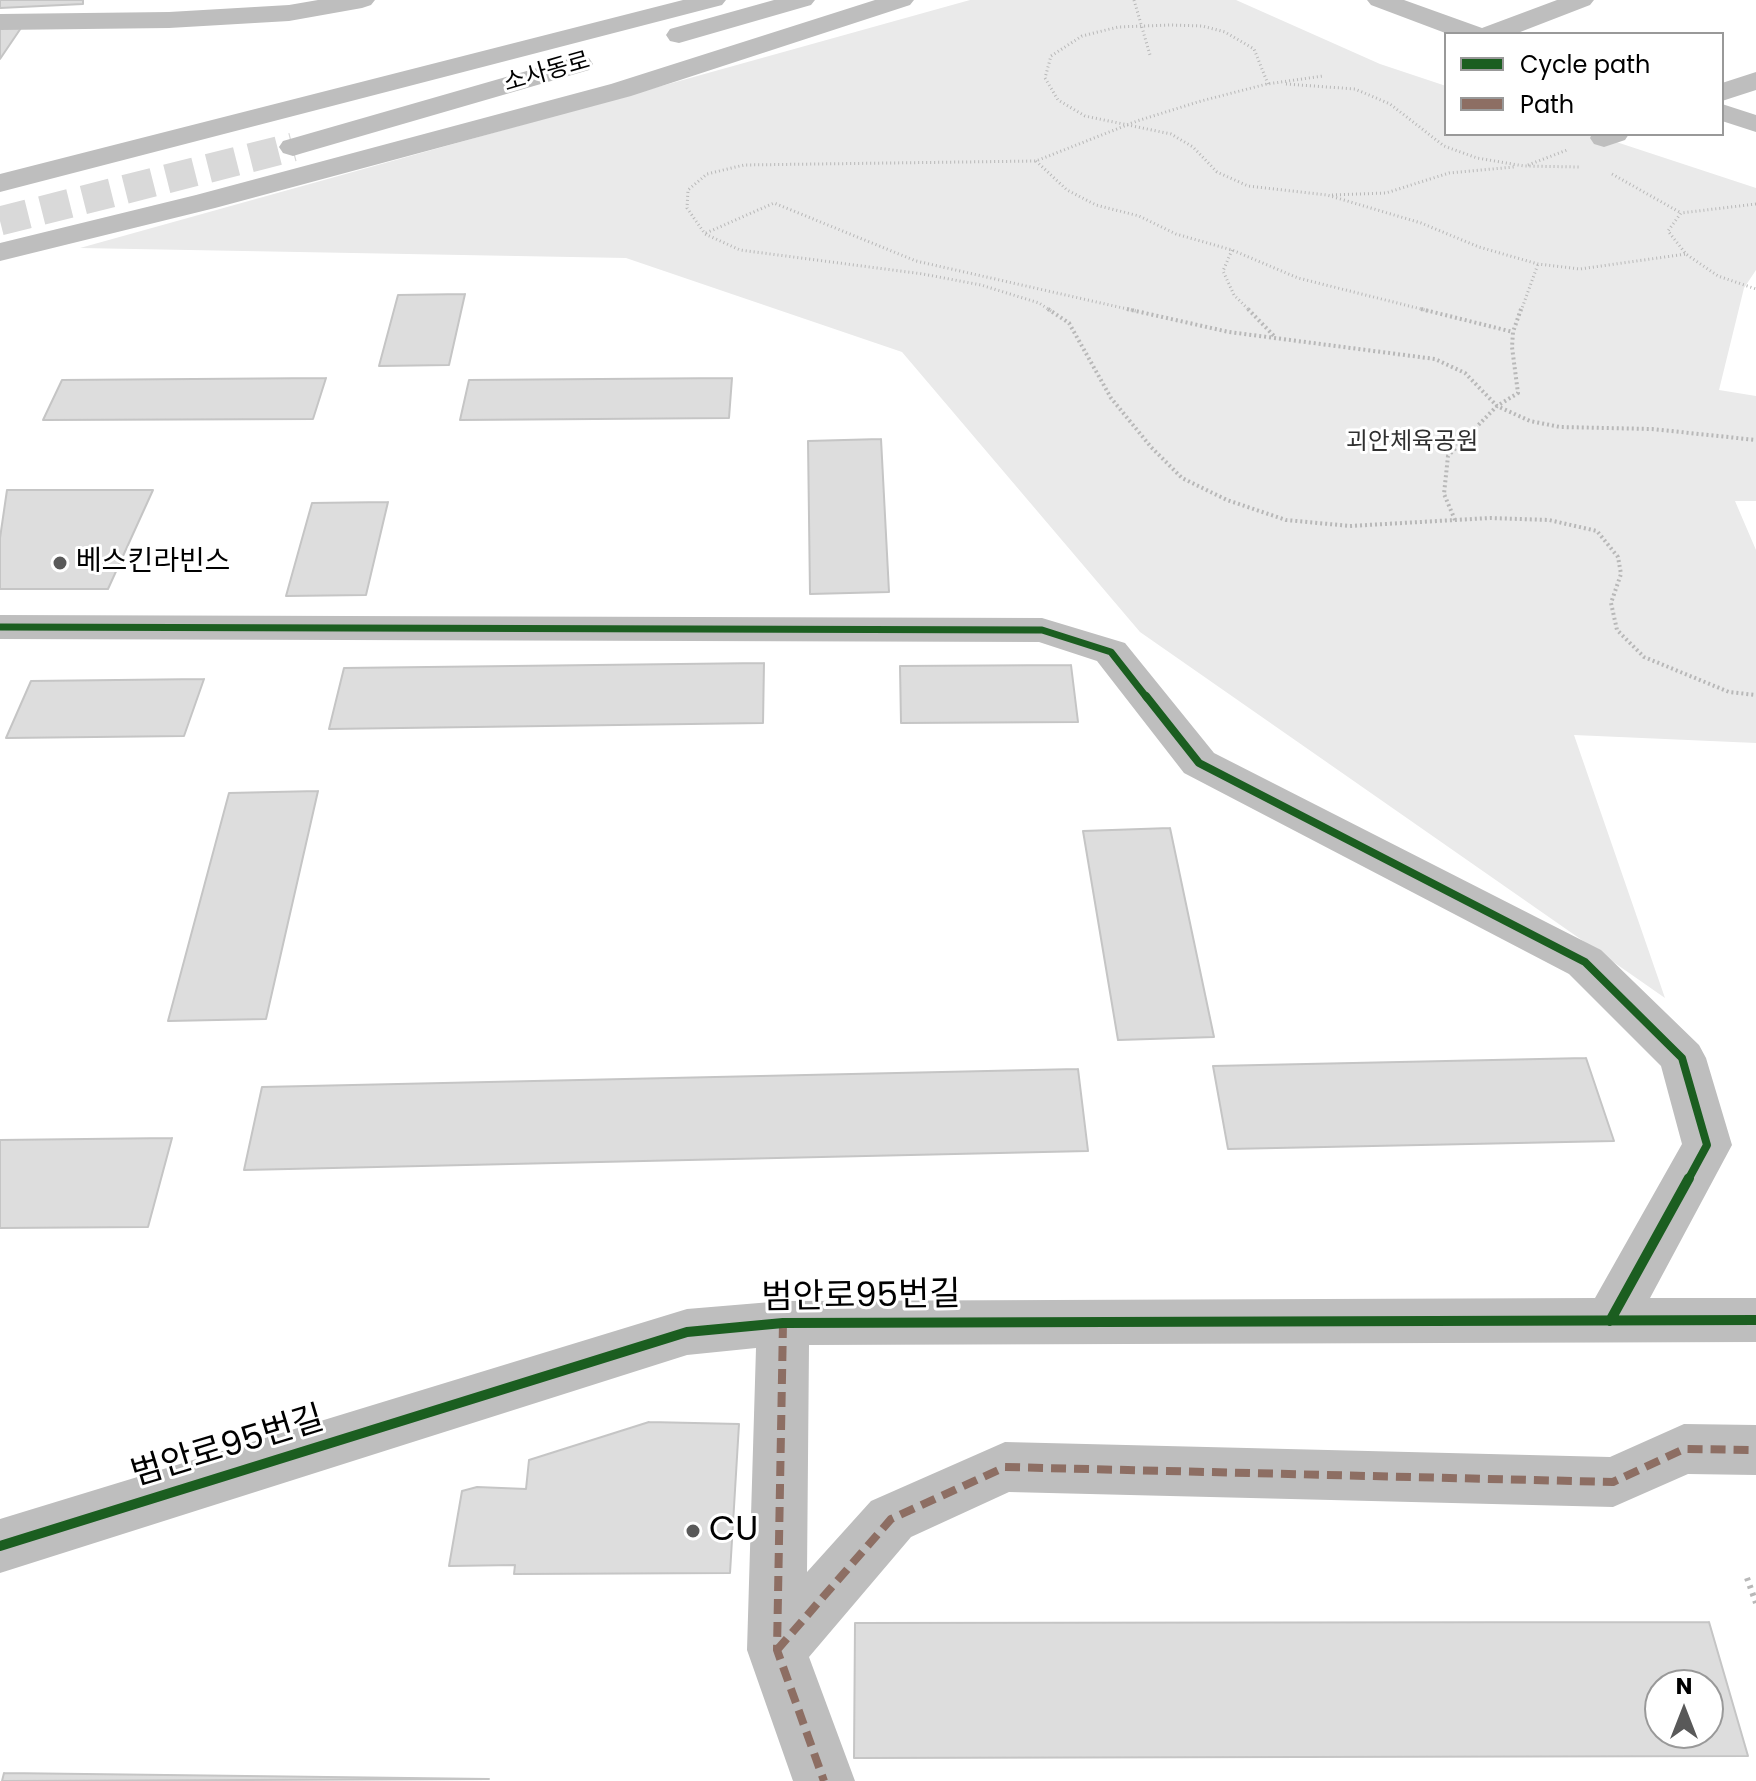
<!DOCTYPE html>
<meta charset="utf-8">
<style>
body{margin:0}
#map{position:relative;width:1756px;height:1781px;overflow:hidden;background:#fff;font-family:Poppins,sans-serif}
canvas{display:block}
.legend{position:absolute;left:1444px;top:32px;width:280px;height:104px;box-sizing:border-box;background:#fff;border:2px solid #999;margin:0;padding:10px 14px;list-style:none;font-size:24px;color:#000}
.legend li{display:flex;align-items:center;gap:16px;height:40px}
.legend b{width:40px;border:2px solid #999}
.north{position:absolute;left:1644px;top:1669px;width:80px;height:80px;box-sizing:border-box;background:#fff;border:2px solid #999;border-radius:50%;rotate:0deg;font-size:22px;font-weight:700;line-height:32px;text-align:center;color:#000}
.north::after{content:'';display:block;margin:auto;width:28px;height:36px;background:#595959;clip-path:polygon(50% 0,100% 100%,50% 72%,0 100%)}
</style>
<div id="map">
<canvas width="1756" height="1781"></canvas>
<ul class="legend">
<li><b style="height:10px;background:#1b5e20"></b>Cycle path</li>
<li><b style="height:10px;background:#8d6e63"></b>Path</li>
</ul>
<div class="north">N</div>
</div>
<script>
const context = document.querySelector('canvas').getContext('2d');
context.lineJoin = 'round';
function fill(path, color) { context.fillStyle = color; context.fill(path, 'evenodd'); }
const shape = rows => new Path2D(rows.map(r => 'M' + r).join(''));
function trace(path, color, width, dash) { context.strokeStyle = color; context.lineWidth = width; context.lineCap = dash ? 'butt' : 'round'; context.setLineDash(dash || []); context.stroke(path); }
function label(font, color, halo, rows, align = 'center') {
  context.font = font + ' Poppins,"Noto Sans KR",sans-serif'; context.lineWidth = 6; context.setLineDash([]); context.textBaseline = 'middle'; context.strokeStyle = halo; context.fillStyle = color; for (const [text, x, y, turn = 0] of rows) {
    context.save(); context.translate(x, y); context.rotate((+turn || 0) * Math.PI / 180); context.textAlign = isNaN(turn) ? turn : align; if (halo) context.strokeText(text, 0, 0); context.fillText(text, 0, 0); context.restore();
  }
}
fill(shape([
 [970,0,1236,0,1380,64,1446,86,1446,134,1592,134,1756,188,1756,270,1744,288,1719,390,1756,396,1756,501,1735,501,1756,550,1756,743,1574,735,1665,998,1140,632,902,352,626,258,80,248]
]), '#eaeaea');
const building = shape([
 [0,0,83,0,83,4,0,8,0,0],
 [0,28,21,28,0,59,0,28],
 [465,294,449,365,379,366,398,295,465,294],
 [326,378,313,419,43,420,62,380,326,378],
 [732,378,729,418,460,420,469,380,732,378],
 [881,439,889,592,810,594,808,441,881,439],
 [7,490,153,490,108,589,0,589,0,538,7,490],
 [388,502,366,595,286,596,312,503,388,502],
 [764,663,763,723,329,729,344,668,764,663],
 [1071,665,1078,722,901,723,900,666,1071,665],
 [204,679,184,736,6,738,31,681,204,679],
 [318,791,266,1019,168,1021,229,793,318,791],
 [1170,828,1214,1037,1118,1040,1083,831,1170,828],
 [1586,1058,1614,1141,1228,1149,1213,1066,1586,1058],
 [1078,1069,1088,1151,244,1170,262,1087,1078,1069],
 [172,1138,148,1227,0,1228,0,1140,172,1138],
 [649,1422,739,1424,730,1573,514,1574,515,1565,449,1566,462,1491,477,1487,526,1489,529,1460,649,1422],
 [1709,1622,1748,1756,854,1758,855,1623,1709,1622],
 [1660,1685,1708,1685,1708,1733,1660,1733,1660,1685],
 [4,1773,489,1779,2,1781,4,1773]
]);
fill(building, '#ddd');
trace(building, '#c5c5c5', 2);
trace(shape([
 [0,221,293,147]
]), '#d9d9d9', 29, [29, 14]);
trace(shape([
 [1134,0,1150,55],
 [1268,84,1254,49,1225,32,1202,26,1170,25,1118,27,1082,36,1051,56,1045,78,1058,100,1085,116,1171,134,1193,147,1217,172,1248,186,1327,195,1421,223,1479,247,1538,264,1580,269,1686,254],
 [1286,84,1355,89,1390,104,1444,146,1477,158,1524,166,1579,167],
 [1036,161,1067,190,1096,205,1139,216,1176,234,1232,250,1298,278,1429,311],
 [1528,165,1567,150],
 [1612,174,1681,213],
 [1332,195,1386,193,1449,173,1514,167],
 [1756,204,1681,213,1668,231,1686,254,1718,276,1756,289],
 [706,233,774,203,916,261,1136,311],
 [1232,250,1223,271,1234,295,1250,311],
 [1051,311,1039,303,981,285,923,274,740,250,705,234,687,208,688,190,707,174,744,165,1036,161,1137,121,1201,101,1267,84,1323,76],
 [1521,311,1538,264]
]), '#b8b8b8', 3, [1, 3]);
trace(shape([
 [1048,309,1069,323,1111,398,1151,447,1182,478,1227,500,1286,520,1350,526,1490,518,1549,520,1597,531,1618,557,1621,574,1611,603,1617,630,1644,657,1729,692,1756,695],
 [1127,309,1229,332,1435,359,1465,373,1497,406,1530,421,1560,427,1652,429,1756,440],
 [1248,309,1275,337],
 [1421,309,1513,332],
 [1455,520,1444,494,1448,456,1497,406,1518,393,1512,347,1513,332,1521,309]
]), '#b8b8b8', 4, [2, 3]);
trace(shape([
 [1747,1578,1756,1603]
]), '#b8b8b8', 6, [3, 5]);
fill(shape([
 [318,0,375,0,371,5,362,8,289,21,169,28,0,30,0,14,169,12,289,5,318,0],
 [683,0,726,0,722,5,0,192,0,174,683,0],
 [774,0,815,0,811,5,679,43,670,41,666,35,670,29,774,0],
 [875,0,914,0,910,5,631,96,215,208,0,261,0,243,196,195,611,84,875,0],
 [1367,0,1404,0,1482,28,1557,0,1594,0,1590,5,1515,34,1448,34,1371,5,1367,0],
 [579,56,589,58,593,64,589,70,303,153,293,156,283,153,279,147,283,141,579,56],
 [1756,72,1756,90,1722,101,1722,83,1756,72],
 [1722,104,1756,115,1756,132,1722,121,1722,104],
 [1592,134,1629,134,1625,140,1604,147,1594,144,1590,138,1592,134],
 [0,615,1042,618,1125,643,1214,753,1601,950,1699,1045,1706,1058,1732,1145,1650,1298,1756,1298,1756,1342,809,1345,807,1572,871,1501,1005,1442,1610,1457,1684,1424,1756,1425,1756,1475,1688,1474,1613,1507,1009,1492,911,1537,809,1657,855,1781,793,1781,747,1650,756,1348,687,1355,0,1573,0,1519,687,1309,783,1301,1595,1298,1682,1144,1661,1066,1569,974,1184,773,1097,661,1039,642,0,639,0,615]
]), '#bebebe');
trace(shape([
 [783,1323,777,1650,824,1781],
 [777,1650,891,1519,1005,1467,1613,1482,1684,1449,1756,1450]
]), '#8d6e63', 8, [15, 8]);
trace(shape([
 [0,627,1042,630,1111,652,1147,698]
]), '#1b5e20', 7);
trace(shape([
 [1146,696,1199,763,1585,962,1682,1058,1707,1145,1688,1180]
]), '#1b5e20', 8);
trace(shape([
 [1610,1321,1689,1178],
 [0,1546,687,1332,783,1323,1756,1320]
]), '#1b5e20', 10);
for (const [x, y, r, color] of [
 [60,563,8,"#595959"],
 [693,1531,8,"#595959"]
]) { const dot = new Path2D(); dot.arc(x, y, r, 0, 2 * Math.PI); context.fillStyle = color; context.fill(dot); trace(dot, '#fff', 3); }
label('24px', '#000', '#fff', [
 ["소사동로",547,73,-16]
]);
label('24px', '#303030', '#fff', [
 ["괴안체육공원",1412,443]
]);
label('28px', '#000', '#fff', [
 ["베스킨라빈스",76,563]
], 'left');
label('34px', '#000', '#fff', [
 ["범안로95번길",861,1298,-1],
 ["범안로95번길",228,1448,-17]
]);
label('34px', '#000', '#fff', [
 ["CU",709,1531]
], 'left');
</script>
